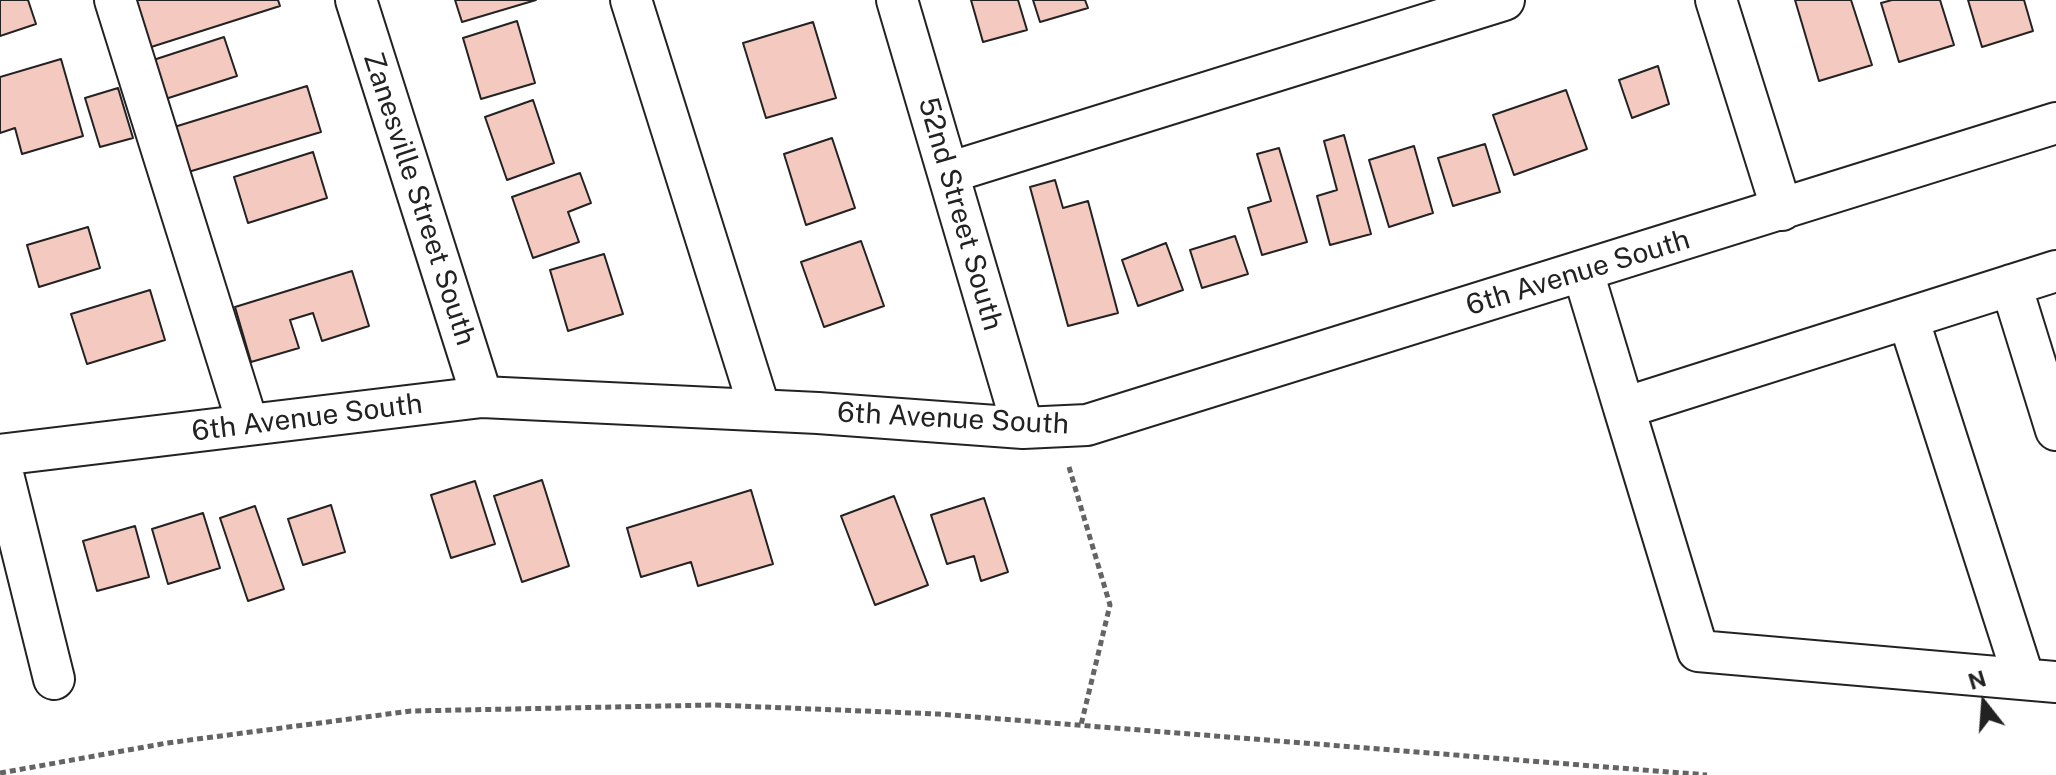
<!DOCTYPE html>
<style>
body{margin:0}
#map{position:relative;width:2056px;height:775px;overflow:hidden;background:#fff;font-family:"Public Sans",sans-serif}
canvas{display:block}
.north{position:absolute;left:1944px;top:663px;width:80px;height:80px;-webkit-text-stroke:6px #fff;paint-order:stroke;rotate:343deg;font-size:22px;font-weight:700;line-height:32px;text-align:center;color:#222}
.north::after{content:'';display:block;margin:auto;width:28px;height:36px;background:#222;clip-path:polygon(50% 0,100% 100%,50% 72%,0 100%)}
</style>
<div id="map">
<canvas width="2056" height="775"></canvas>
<div class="north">N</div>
</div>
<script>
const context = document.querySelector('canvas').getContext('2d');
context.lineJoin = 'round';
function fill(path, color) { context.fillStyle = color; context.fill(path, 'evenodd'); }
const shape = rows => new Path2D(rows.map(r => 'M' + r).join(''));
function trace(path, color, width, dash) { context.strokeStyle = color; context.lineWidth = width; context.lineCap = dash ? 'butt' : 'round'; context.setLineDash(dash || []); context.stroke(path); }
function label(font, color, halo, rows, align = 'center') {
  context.font = font + ' "Public Sans",sans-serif'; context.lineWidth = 6; context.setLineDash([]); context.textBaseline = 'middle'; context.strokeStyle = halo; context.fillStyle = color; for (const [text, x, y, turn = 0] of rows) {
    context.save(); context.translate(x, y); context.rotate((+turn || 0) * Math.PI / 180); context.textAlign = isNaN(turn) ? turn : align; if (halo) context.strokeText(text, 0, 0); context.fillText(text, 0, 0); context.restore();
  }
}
const building = shape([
 [0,0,28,0,36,24,0,36,0,0],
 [133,0,278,0,280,6,148,48,133,0],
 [455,0,536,0,462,22,455,0],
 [971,0,1018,0,1027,30,983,42,971,0],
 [1033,0,1085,0,1088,8,1040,22,1033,0],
 [1795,0,1851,0,1872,65,1819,81,1795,0],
 [1892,0,1940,0,1954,45,1899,62,1881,3,1892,0],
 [1968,0,2024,0,2033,31,1982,47,1968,0],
 [517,21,535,83,481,99,463,38,517,21],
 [813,22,836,98,766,118,743,43,813,22],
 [224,37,237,76,156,102,144,63,224,37],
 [61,59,83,136,22,154,15,128,0,133,0,77,61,59],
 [1658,66,1669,104,1632,118,1619,80,1658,66],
 [307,86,321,132,185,173,171,128,307,86],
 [118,88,133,138,100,147,85,98,118,88],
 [1566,90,1587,149,1514,175,1493,115,1566,90],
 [533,100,554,163,507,180,485,117,533,100],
 [1344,135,1371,234,1330,245,1317,196,1337,190,1324,141,1344,135],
 [832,138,855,208,806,225,784,154,832,138],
 [1485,144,1500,192,1453,206,1438,158,1485,144],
 [1414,146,1433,213,1389,227,1369,160,1414,146],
 [1279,148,1307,242,1262,255,1248,208,1271,201,1257,154,1279,148],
 [313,152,327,198,248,223,234,177,313,152],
 [580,173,591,203,568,212,579,242,533,258,512,197,580,173],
 [1055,180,1063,208,1088,201,1118,313,1068,326,1030,187,1055,180],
 [88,227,100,268,39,287,27,245,88,227],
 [1235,236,1248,274,1202,288,1190,250,1235,236],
 [861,241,884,306,824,327,801,262,861,241],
 [1166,243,1183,290,1138,306,1122,260,1166,243],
 [604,254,623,314,568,331,550,270,604,254],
 [352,271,369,326,322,341,313,313,290,320,299,348,251,362,235,307,352,271],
 [150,290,165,340,87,364,71,314,150,290],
 [542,480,569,566,522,582,494,496,542,480],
 [475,481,495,544,451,558,431,495,475,481],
 [751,490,773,564,698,586,691,562,641,577,627,528,751,490],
 [894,496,928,585,875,605,841,516,894,496],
 [984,498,1008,572,981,581,974,556,947,564,931,515,984,498],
 [331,505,345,552,303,565,288,519,331,505],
 [255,506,284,589,248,601,220,518,255,506],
 [203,513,220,568,168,584,152,529,203,513],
 [135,526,149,577,97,591,83,541,135,526]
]);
fill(building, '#f3c9c0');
trace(building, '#222', 2);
const minor = shape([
 [115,0,248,425],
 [356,0,482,397],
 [631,0,760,410],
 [897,0,1023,428],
 [1716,0,1782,210],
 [948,173,1504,0],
 [2056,271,1624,408,1698,651,2056,682],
 [1583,272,1624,408],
 [2011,285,2056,430],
 [1908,318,2024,679],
 [0,455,482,397,818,413,1023,428,1087,425,2056,123],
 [0,462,54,679]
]);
trace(minor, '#222', 44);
trace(shape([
 [1069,467,1110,605,1081,725],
 [0,773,167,743,411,711,714,705,938,714,1707,775]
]), '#646464', 5, [6, 4]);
trace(minor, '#fff', 40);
label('28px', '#222', '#fff', [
 ["Zanesville Street South",419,199,72],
 ["52nd Street South",960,214,74],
 ["6th Avenue South",1578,273,-17],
 ["6th Avenue South",307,418,-7],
 ["6th Avenue South",953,419,3]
]);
</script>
